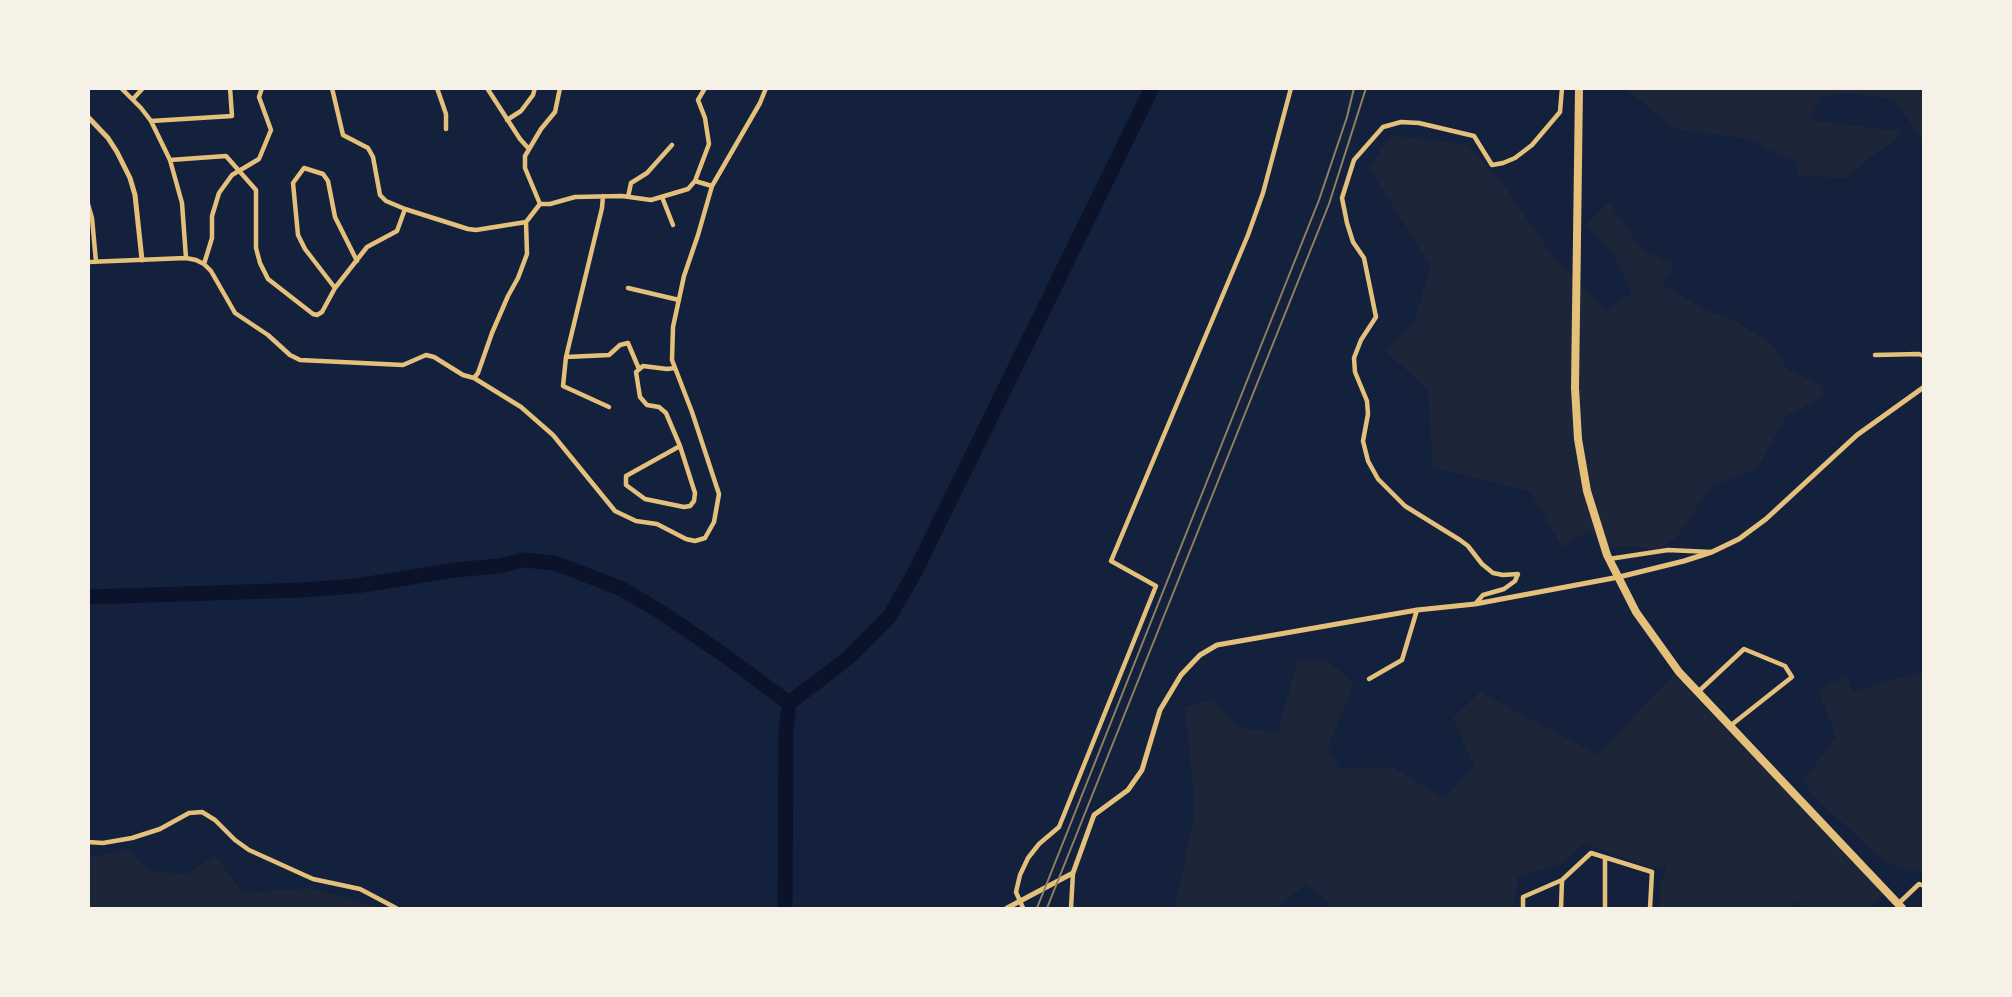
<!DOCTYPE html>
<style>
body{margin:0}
#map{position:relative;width:2012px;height:997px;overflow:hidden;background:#14213d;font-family:"Asap Condensed",sans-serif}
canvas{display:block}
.frame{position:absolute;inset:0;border:90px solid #f6f1e7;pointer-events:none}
</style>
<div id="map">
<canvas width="2012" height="997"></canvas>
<div class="frame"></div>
</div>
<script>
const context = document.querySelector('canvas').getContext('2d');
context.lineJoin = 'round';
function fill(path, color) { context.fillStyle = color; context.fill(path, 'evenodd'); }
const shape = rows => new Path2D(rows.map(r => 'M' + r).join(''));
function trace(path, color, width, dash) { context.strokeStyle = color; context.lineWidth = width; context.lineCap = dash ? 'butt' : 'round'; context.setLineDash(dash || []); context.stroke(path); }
fill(shape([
 [1626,89,1920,89,1923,94,1923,137,1921,138,1894,99,1849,93,1821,96,1809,120,1900,131,1895,141,1877,152,1846,178,1798,176,1797,162,1745,138,1675,129],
 [1391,135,1468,145,1506,188,1551,254,1606,310,1632,293,1612,251,1586,225,1609,202,1641,249,1674,265,1663,285,1708,311,1734,320,1771,343,1787,369,1820,385,1825,396,1786,416,1757,469,1711,486,1677,537,1657,550,1631,546,1605,548,1589,531,1562,547,1530,491,1433,467,1428,391,1385,350,1415,322,1430,265,1369,168],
 [1326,659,1354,684,1328,747,1339,768,1393,767,1444,799,1474,766,1453,718,1480,692,1598,755,1674,674,1884,894,1869,908,1804,908,1798,901,1791,908,1659,908,1660,886,1667,864,1653,869,1584,843,1563,863,1518,877,1514,908,1328,908,1328,901,1306,884,1275,908,1175,908,1195,809,1185,707,1212,700,1238,727,1278,733,1297,661],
 [1909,675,1923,675,1923,873,1888,864,1816,799,1803,782,1836,736,1818,690,1847,676,1852,693],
 [129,850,149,871,186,874,215,856,243,893,311,888,379,908,89,908,89,856,99,856]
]), '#1d2539');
trace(shape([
 [88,597,304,590,356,586,454,570,499,566,524,560,555,563,622,589,664,614,724,655,789,703],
 [785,908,786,730,789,703,847,659,889,617,914,574,1152,88]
]), '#0b132b', 15);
trace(shape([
 [121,88,141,108,151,121,170,160,182,203,186,258],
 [332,88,343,135,368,148,373,157,380,195,386,201,405,209,468,229,476,230,526,222,540,204,550,204,575,197,622,196,651,200,688,189,695,181,712,186],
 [437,88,446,114,446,129],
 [487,88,520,139,529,149],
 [133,99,143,88],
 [507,120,521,111,533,95,535,88],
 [151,121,232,116,230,88],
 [170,160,226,156,256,190,256,248,260,263,268,279,313,314,317,315,322,312,335,288,367,247,397,231,405,209],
 [695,181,709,144,705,118,698,100,705,88],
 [603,196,602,208,566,357,609,355,620,345,628,343,639,369],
 [628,197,631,183,647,173,672,145],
 [662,197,673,225],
 [88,204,92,218,96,262],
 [540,204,525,168,525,156,541,129,555,112,560,88],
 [88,262,186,258,196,260,204,264,211,271,235,313,268,335,290,355,300,360,403,365,426,355,434,357,463,375,474,378,478,373,492,333,508,296,518,278,527,254,526,222],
 [204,264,212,238,212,216,219,193,232,175,259,159,271,130,259,97,262,88],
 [335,288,305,249,298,235,293,183,304,168,323,174,328,181,335,217,357,261],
 [628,288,679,300],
 [1875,355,1919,354,1924,356],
 [566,357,563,386,609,407],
 [675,368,667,369,643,366,636,372,640,397,647,405,659,407,666,413,680,446,695,493,694,501,690,506,684,507,645,499,626,485,626,476,680,446],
 [474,378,521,407,553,435,615,511,636,521,657,524,686,539,695,541,705,538,714,522,719,494,692,412,672,360,673,327,684,276,698,235,712,186,760,103,766,88],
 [1609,559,1668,550,1711,552],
 [1476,603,1483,595,1504,589,1515,581,1518,574,1503,575,1493,573,1482,564,1468,546,1460,540,1405,506,1378,479,1368,461,1363,441,1368,414,1367,401,1355,372,1354,358,1361,340,1376,317,1364,258,1353,242,1347,223,1342,198,1354,160,1383,127,1401,122,1419,123,1474,136,1492,165,1503,163,1515,158,1532,145,1560,112,1562,88],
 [1369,679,1402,660,1417,610],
 [1698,692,1744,649,1785,666,1792,677,1730,726],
 [88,842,103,843,132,838,160,829,189,813,202,812,215,820,235,840,249,850,313,879,360,889,396,908],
 [1898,904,1919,884,1924,886],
 [1023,908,1016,892,1020,875,1028,858,1039,844,1059,827,1156,586,1111,561,1248,235,1263,193,1291,88],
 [1071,908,1073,873],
 [1523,908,1523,897,1562,880,1591,853,1652,872,1650,908],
 [1561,908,1562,880],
 [1605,908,1605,858]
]), '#e5c07b', 4.5);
trace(shape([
 [88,117,108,138,117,152,130,178,135,195,142,260],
 [1007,908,1073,873,1094,815,1128,790,1142,770,1160,710,1181,675,1200,655,1217,645,1417,610,1475,604,1619,577,1684,561,1712,552,1739,539,1766,519,1857,435,1924,387]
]), '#e5c07b', 5);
trace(shape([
 [1579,88,1575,388,1578,439,1587,491,1607,555,1636,612,1679,672,1902,908]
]), '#e5c07b', 8);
trace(shape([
 [1037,908,1319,200,1347,117,1354,88],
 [1047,908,1329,204,1366,88]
]), '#918062', 2);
</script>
